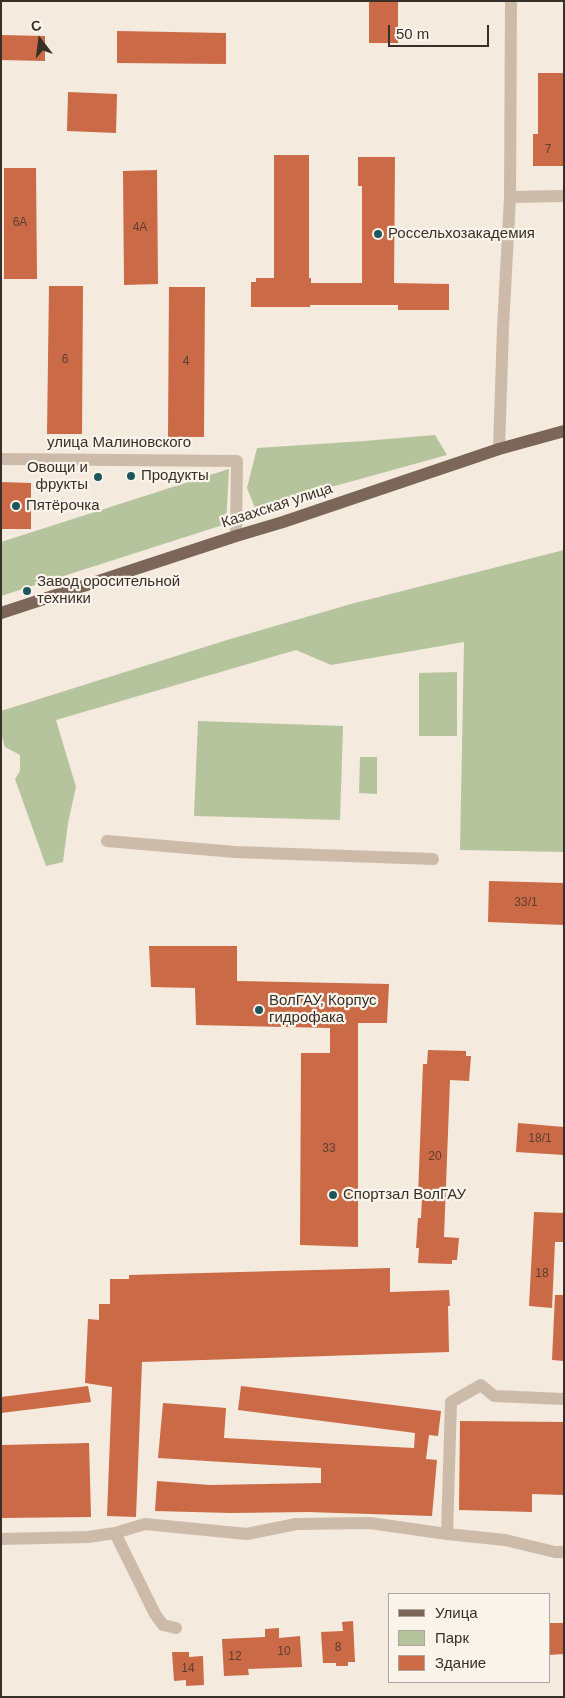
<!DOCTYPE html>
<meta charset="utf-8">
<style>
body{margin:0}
#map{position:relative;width:565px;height:1698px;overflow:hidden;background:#f4eade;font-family:Helvetica,sans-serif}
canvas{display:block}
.frame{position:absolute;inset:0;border:2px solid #392f29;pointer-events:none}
.legend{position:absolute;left:388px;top:1593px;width:162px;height:90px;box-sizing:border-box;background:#fbf4eb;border:1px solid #ada59d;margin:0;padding:6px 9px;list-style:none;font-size:15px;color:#392f29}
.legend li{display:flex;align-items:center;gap:10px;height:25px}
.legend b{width:25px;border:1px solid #ada59d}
.north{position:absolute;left:15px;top:15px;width:50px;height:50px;-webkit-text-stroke:4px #fbf4eb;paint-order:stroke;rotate:345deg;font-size:14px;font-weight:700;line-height:20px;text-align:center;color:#392f29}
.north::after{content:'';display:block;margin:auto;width:18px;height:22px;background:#392f29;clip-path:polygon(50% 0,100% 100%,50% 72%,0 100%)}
.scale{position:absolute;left:388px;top:25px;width:101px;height:22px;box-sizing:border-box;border:2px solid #392f29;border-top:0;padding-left:6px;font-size:15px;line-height:18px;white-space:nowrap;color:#392f29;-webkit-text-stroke:4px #fbf4eb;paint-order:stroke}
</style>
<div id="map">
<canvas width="565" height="1698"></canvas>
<div class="frame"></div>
<ul class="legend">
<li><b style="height:6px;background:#7c665a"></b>Улица</li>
<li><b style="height:14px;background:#b5c49d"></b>Парк</li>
<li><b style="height:14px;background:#ca6a46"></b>Здание</li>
</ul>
<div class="north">С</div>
<div class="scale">50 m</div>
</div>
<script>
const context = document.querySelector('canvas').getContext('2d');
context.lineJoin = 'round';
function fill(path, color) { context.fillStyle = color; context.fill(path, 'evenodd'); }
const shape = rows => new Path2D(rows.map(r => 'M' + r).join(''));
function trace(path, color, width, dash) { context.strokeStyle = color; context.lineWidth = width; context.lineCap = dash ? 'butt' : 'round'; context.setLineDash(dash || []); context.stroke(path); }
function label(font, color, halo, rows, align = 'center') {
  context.font = font + ' Helvetica,sans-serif'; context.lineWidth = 4.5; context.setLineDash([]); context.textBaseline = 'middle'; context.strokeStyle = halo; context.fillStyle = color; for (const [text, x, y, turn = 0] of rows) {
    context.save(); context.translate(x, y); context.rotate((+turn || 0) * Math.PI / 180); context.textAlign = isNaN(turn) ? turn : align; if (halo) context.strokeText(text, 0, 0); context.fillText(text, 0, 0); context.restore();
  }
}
fill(shape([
 [435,435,447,455,255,508,247,488,257,448,364,441],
 [229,469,226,524,1,596,1,542],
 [564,550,564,852,460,850,464,642,331,665,296,650,56,720,76,787,68,823,63,862,46,866,15,779,20,771,20,755,5,747,1,733,1,711,227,640,351,604],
 [457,672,457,736,419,736,419,673],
 [198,721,343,726,340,820,194,816],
 [360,757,377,757,377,794,359,793]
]), '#b5c49d');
fill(shape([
 [369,1,398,1,398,43,369,43],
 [117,31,226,33,226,64,117,63],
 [1,35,45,36,45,61,1,60],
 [538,73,564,73,564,166,533,166,533,134,538,134],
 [68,92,117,94,116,133,67,131],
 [274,155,309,155,309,278,311,278,311,283,362,283,362,186,358,186,358,157,395,157,394,283,449,284,449,310,398,310,398,305,310,305,310,307,251,307,251,282,256,282,256,278,274,278],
 [4,168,36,168,37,279,4,279],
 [157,170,158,284,124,285,123,171],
 [49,286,83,286,82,434,47,434],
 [169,287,205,287,204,437,168,437],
 [1,482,31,483,31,529,1,529],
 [489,881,564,883,564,925,488,922],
 [149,946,237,946,237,981,389,984,387,1023,358,1023,358,1247,300,1245,301,1053,330,1053,330,1028,196,1025,195,988,151,987],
 [428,1050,466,1051,466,1056,471,1056,469,1081,450,1080,444,1237,459,1238,457,1260,452,1260,452,1264,418,1263,419,1248,416,1248,418,1218,421,1218,422,1197,418,1196,423,1064,427,1064],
 [518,1123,564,1127,564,1155,516,1152],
 [534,1212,564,1213,564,1242,555,1242,552,1308,529,1306],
 [390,1268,390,1292,449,1290,450,1306,448,1306,449,1352,142,1362,136,1517,107,1516,112,1387,85,1383,88,1319,99,1320,99,1304,110,1304,110,1279,129,1279,129,1275],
 [555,1295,564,1295,564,1361,552,1360],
 [88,1386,91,1402,1,1413,1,1397],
 [241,1386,441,1411,438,1436,429,1435,426,1459,437,1460,432,1516,308,1512,231,1513,155,1511,157,1481,210,1485,321,1483,321,1468,158,1458,163,1403,226,1408,224,1438,414,1448,415,1433,238,1410],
 [460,1421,564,1422,564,1495,532,1494,532,1512,459,1510],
 [89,1443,91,1517,1,1518,1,1445],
 [353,1621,355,1662,348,1662,348,1666,336,1666,336,1663,323,1663,321,1632,343,1631,342,1622],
 [549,1623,564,1623,564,1654,549,1655],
 [279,1628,279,1638,300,1636,302,1667,248,1669,249,1675,224,1676,222,1639,265,1637,265,1629],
 [172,1652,189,1652,189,1657,203,1656,204,1685,186,1686,186,1680,174,1681]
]), '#ca6a46');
trace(shape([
 [510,197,564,196],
 [499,449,503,328,510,197,511,1],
 [1,459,237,461,236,536],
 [107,841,235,852,433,859],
 [115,1533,155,1614,163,1625,176,1628],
 [447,1534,451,1402,481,1385,494,1396,564,1399],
 [1,1539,88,1537,115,1533,145,1524,247,1534,296,1524,370,1523,447,1534,505,1540,555,1552,564,1552]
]), '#ccbba9', 12);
trace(shape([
 [1,613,236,536,283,522,499,449,564,431]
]), '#7c665a', 12);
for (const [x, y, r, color] of [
 [378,234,5,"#1d565d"],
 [131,476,5,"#1d565d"],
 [98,477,5,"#1d565d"],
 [16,506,5,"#1d565d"],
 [27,591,5,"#1d565d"],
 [259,1010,5,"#1d565d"],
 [333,1195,5,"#1d565d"]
]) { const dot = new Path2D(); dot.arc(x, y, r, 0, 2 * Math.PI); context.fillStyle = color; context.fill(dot); trace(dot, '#fbf4eb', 2); }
label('12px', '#5d3e30', null, [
 ["7",548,150],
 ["6А",20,223],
 ["4А",140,228],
 ["6",65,360],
 ["4",186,362],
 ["33/1",526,903],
 ["18/1",540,1139],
 ["33",329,1149],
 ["20",435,1157],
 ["18",542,1274],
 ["8",338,1648],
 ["10",284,1652],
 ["12",235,1657],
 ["14",188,1669]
]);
label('15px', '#392f29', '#fbf4eb', [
 ["Россельхозакадемия",388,234],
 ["Овощи и",88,468,"right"],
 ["фрукты",88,485,"right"],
 ["Продукты",141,476],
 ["Пятёрочка",26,506],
 ["Завод оросительной",37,582],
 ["техники",37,599],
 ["ВолГАУ, Корпус",269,1001],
 ["гидрофака",269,1018],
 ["Спортзал ВолГАУ",343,1195]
], 'left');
label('15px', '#392f29', '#fbf4eb', [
 ["улица Малиновского",119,443],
 ["Казахская улица",277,506,-18]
]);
</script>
